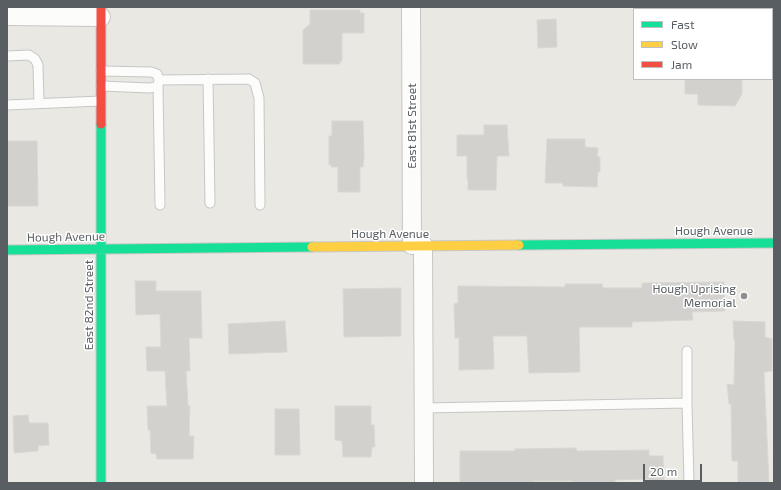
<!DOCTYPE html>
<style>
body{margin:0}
#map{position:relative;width:781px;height:490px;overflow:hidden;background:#eae8e3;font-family:"Exo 2",sans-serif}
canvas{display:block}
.frame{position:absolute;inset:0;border:8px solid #595e62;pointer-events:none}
.legend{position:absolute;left:633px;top:8px;width:140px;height:72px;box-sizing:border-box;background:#fff;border:1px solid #bdbfc0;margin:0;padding:5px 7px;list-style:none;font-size:12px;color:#595e62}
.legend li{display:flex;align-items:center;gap:8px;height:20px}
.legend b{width:20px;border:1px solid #bdbfc0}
.scale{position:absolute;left:643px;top:464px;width:59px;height:18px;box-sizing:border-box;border:2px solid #595e62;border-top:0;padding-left:5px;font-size:12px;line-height:14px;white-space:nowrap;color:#595e62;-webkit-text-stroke:3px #fff;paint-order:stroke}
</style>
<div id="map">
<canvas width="781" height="490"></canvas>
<div class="frame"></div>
<ul class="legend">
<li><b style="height:5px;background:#16e098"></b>Fast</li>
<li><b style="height:5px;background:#ffcf43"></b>Slow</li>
<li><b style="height:5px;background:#f24e42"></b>Jam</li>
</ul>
<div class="scale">20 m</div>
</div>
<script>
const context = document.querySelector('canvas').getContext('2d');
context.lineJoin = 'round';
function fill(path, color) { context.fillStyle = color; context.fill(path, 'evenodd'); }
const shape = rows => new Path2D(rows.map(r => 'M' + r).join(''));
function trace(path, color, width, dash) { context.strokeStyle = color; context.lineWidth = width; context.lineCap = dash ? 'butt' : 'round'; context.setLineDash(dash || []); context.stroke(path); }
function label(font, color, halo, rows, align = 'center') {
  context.font = font + ' "Exo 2",sans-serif'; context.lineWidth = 3; context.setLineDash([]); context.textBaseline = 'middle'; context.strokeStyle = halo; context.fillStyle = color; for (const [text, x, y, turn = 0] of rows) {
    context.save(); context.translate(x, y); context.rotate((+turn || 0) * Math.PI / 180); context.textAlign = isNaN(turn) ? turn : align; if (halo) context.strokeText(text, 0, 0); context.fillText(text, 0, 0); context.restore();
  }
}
const building = shape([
 [310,10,360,10,360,13,364,13,364,33,342,33,342,61,340,61,340,64,303,64,303,30,310,24,310,10],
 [556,19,557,47,538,48,537,20,556,19],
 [685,79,742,79,742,94,735,106,698,105,698,94,685,94,685,79],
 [332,121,363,121,364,156,363,167,360,167,360,192,338,192,338,167,331,167,331,165,329,165,329,136,332,136,332,121],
 [484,125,507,125,509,156,497,156,496,190,468,190,468,179,467,179,467,156,457,156,457,135,484,135,484,125],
 [547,139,585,139,585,147,598,148,597,157,600,157,600,172,598,172,597,187,563,186,563,183,545,183,547,139],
 [7,141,37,141,38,206,7,206,7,141],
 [135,281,156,281,156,291,201,291,202,338,189,338,190,371,186,371,188,406,190,406,189,436,194,436,193,459,157,459,156,454,151,453,150,430,148,430,147,406,167,406,165,371,147,371,146,347,161,347,160,314,136,315,135,281],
 [724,282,725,311,692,312,693,320,632,322,632,327,579,327,580,372,529,373,527,336,493,336,494,369,459,370,459,338,455,338,454,304,458,303,458,286,565,287,565,284,602,284,603,288,642,288,642,283,724,282],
 [401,288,401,336,344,337,343,289,401,288],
 [285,321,287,352,229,354,228,324,285,321],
 [733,321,765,322,765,337,772,339,772,371,764,372,769,483,738,483,738,461,732,461,731,404,729,404,727,384,734,385,735,340,734,340,733,321],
 [335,406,371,406,371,425,374,425,375,447,372,447,371,457,343,457,342,441,335,440,335,406],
 [275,409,299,409,300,455,275,455,275,409],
 [28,415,29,423,48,423,49,445,38,446,38,451,14,453,13,416,28,415],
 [576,448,577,451,649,450,649,456,663,456,664,483,649,483,649,479,615,480,615,483,573,483,573,481,533,481,533,483,460,483,460,451,515,451,515,449,576,448]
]);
fill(building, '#d3d1ce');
trace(building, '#d9d7d2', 1);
const lane = shape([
 [7,56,29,55,35,59,38,65,39,103],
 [101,71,151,72,157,74,159,80,158,86,150,88,101,86],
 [208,79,210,203],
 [159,80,249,79,255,83,259,98,260,205],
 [158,86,160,205],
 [7,105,101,101],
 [687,403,687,351],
 [424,408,687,403,689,483]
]);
const street = shape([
 [411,7,412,245],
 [7,16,101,17],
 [423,245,424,483]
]);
const fast = shape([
 [101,124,101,483],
 [519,245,774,243],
 [7,250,312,247]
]);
const slow = shape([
 [312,247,519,245]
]);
const jam = shape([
 [101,7,101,124]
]);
trace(lane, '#c6c6c6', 11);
trace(street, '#c6c6c6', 20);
trace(fast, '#c7c7c7', 11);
trace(slow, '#c7c7c7', 11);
trace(jam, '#c7c7c7', 11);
trace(lane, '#fcfcfb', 9);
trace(street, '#fcfcfb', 18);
trace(fast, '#16e098', 9);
trace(slow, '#ffcf43', 9);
trace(jam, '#f24e42', 9);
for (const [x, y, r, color] of [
 [744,296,4,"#8c8e8f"]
]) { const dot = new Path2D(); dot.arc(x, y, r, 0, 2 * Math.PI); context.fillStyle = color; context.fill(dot); trace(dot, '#fff', 1.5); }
label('12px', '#595e62', '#fff', [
 ["East 81st Street",412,126,-90],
 ["Hough Avenue",714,231],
 ["Hough Avenue",390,234],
 ["Hough Avenue",66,237,-1],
 ["East 82nd Street",89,305,-90]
]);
label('12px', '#595e62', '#fff', [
 ["Hough Uprising",736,289],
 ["Memorial",736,303]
], 'right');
</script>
